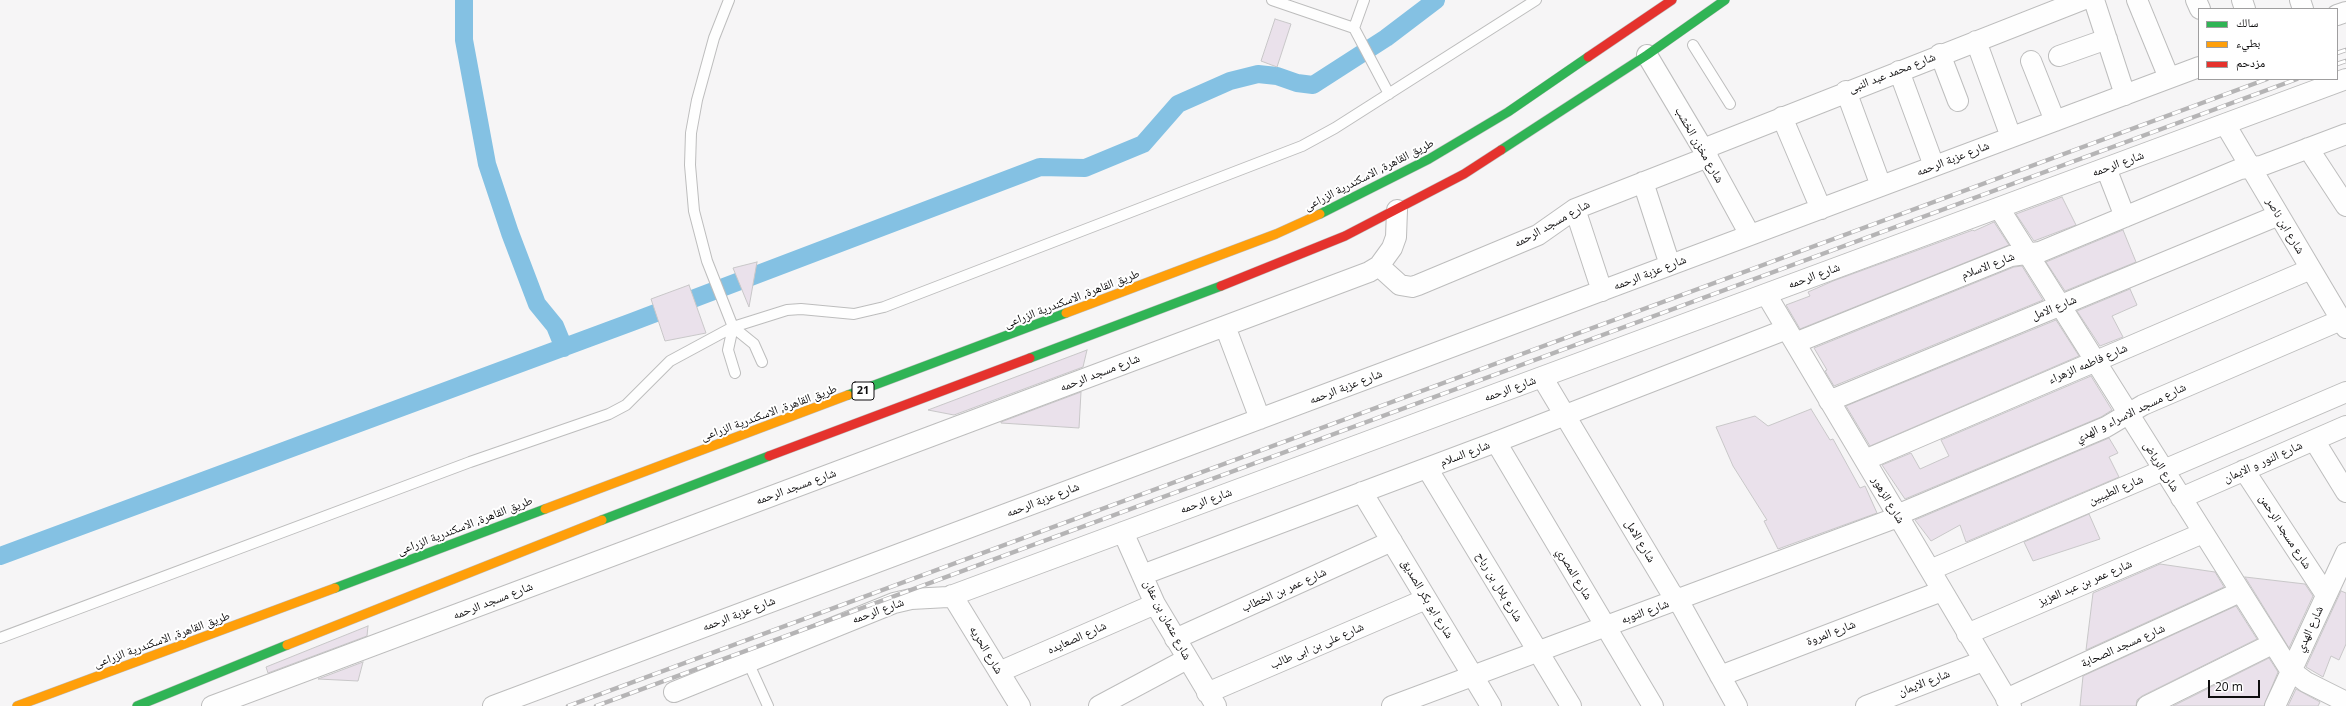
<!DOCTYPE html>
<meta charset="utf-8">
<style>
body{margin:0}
#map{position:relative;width:2346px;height:706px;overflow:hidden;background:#f6f5f6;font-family:"Open Sans","Noto Naskh Arabic",sans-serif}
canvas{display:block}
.legend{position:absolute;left:2198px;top:8px;width:140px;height:72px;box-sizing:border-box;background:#fff;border:1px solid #9f9e9f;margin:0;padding:5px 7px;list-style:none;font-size:12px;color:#0e0d0e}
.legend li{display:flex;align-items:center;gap:8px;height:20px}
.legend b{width:20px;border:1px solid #9f9e9f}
.scale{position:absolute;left:2208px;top:680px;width:52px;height:18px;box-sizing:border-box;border:2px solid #0e0d0e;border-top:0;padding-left:5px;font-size:12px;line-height:14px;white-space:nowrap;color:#0e0d0e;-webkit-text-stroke:3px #fff;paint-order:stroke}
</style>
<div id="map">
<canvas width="2346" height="706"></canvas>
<ul class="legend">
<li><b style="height:5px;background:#30b455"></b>سالك</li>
<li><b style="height:5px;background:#ff9f0a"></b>بطيء</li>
<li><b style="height:5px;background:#e5322d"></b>مزدحم</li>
</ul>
<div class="scale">20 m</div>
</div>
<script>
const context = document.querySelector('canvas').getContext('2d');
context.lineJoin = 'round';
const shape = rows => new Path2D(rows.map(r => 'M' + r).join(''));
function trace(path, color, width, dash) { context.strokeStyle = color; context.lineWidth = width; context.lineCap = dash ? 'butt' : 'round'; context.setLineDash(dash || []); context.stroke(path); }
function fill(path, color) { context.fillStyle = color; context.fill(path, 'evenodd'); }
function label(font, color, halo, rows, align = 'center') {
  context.font = font + ' "Open Sans","Noto Naskh Arabic",sans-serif'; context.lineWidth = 4; context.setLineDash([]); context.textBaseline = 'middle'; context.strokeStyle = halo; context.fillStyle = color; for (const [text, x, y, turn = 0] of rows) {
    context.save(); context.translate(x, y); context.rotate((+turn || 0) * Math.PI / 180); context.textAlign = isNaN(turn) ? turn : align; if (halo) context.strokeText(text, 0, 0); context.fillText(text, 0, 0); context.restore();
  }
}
trace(shape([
 [464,0,464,40,487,164,510,233,537,304,555,326,564,348],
 [0,556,632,322,1040,167,1085,168,1143,144,1178,104,1230,81,1258,74,1277,76,1297,83,1313,85,1386,38,1436,0]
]), '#84c1e3', 18);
const building = shape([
 [1275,19,1291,24,1277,67,1261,61,1275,19],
 [2062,197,2076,225,2034,241,2016,214,2062,197],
 [1994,222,2009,245,1800,329,1786,305,1810,296,1808,292,1833,281,1973,230,1974,231,1994,222],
 [2123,230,2136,262,2065,291,2046,262,2123,230],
 [757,262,749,307,733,268,757,262],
 [2022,266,2043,300,1834,386,1825,371,1827,370,1814,348,2014,267,2022,266],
 [689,285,706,333,665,341,651,299,689,285],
 [2130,289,2137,305,2112,316,2123,337,2100,346,2077,311,2130,289],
 [2056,320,2079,356,1870,446,1846,406,2056,320],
 [1087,350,1083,367,954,415,928,410,1087,350],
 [2091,376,2112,410,2101,417,1905,499,1882,465,1911,453,1920,469,1949,456,1941,440,2091,376],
 [1081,392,1079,428,1001,423,1001,422,1081,392],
 [1811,409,1830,440,1833,439,1860,488,1865,486,1877,513,1778,549,1764,521,1767,520,1733,466,1716,427,1755,416,1768,426,1811,409],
 [2109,438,2118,453,2109,457,2119,477,1966,542,1960,525,1931,541,1915,520,2109,438],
 [2089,514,2100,539,2033,561,2024,542,2089,514],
 [2160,564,2215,572,2224,587,2086,650,2093,593,2160,564],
 [2245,577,2305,584,2313,596,2289,648,2245,577],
 [2341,591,2346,593,2346,644,2339,660,2331,656,2323,677,2306,667,2341,591],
 [2236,606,2257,639,2142,696,2137,700,2136,706,2080,706,2083,676,2236,606],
 [368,626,367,636,268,673,266,667,368,626],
 [2269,658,2278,672,2264,706,2173,706,2269,658],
 [363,662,358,681,318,679,363,662],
 [2296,689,2320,702,2318,706,2288,706,2296,689]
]);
fill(building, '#eae1eb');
trace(building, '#c8c7c8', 1);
const lane = shape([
 [729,0,714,38,697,100,691,133,690,165,694,211,707,261,733,327,754,344,762,362],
 [1272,0,1354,28],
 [1364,0,1354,28,1389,94],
 [1693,45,1730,104],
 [733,327,728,350,735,373],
 [0,638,470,462,609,414,626,405,670,361,733,327,787,310,801,309,854,314,884,307,1302,146,1335,128,1536,0],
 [748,662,768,706]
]);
const street = shape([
 [2094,0,2125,95],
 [2137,0,2169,78],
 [2196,0,2200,9],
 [2242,0,2245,9],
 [2300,0,2303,9],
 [2337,15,2346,12],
 [1976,41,2011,137],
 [1940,54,1958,101],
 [1647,55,1703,149,1750,235],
 [2059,56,2107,39],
 [2031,61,2055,121],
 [1899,71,1934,166],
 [1846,91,1881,186],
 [1782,117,1821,209],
 [2225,124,2346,328],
 [2308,148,2346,206],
 [1703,149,2082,0],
 [2106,168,2125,217],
 [1643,182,1670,265],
 [1999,208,2290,670,2306,682,2346,702],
 [1575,209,1602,291],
 [1379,266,1400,285,1412,287,1418,285,1538,235,1575,209,1708,157],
 [1766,294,2011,706],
 [1225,326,1260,419],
 [1795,343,2011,256,2040,252,2240,169,2261,166,2346,134],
 [1542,377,1670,591,1682,607,1737,706],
 [1829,401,2279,215],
 [2314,440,2346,492],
 [1496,442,1653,706],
 [1865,460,2311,269],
 [1427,468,1571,706],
 [2244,470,2326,595],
 [1362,492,1491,706],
 [2181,498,2346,426],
 [1897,515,2106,427,2143,405,2341,320],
 [1123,532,1155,604,1216,706],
 [1930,570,2346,392],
 [1142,575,1496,442,1787,329],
 [952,595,1020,706],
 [1967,634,2203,533],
 [1175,639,1392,541],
 [999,672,1155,604],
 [1720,676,1942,591],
 [674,692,894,603,911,599,948,597,2346,79],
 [1207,693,1426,599],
 [2006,699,2240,592],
 [212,706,1369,272,1379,266,1392,248,1396,237,1397,210],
 [493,706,2199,67],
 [1099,706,1187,659],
 [1392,706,1898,517],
 [1866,706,1983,661],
 [2147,706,2272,644],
 [2275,706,2346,553]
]);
const fast = shape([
 [1501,150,1647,55,1725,0],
 [1320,214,1429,159,1508,112,1588,57],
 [1030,358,1221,286],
 [848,395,1066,313],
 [602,520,769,456],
 [335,588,545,509],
 [137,706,287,645]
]);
const slow = shape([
 [1066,313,1276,234,1320,214],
 [545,509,848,395],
 [287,645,602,520],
 [17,706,335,588]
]);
const jam = shape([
 [1588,57,1672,0],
 [1221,286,1345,236,1464,174,1501,150],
 [769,456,1030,358]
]);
trace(lane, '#bdbdbd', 12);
trace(street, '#bdbdbd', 22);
trace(fast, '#bdbdbd', 10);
trace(slow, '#bdbdbd', 10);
trace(jam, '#bdbdbd', 10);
trace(lane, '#fefefe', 10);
trace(street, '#fefefe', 20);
trace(fast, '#30b455', 9);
trace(slow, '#ff9f0a', 9);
trace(jam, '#e5322d', 9);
const rail = shape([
 [2337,53,2346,50],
 [2337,64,2346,61],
 [568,706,2267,79],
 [596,706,2297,79]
]);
trace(rail, '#b5b4b5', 4.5);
trace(rail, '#fff', 3, [9]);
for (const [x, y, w] of [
 [863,391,22]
]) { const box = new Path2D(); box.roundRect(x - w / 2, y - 9, w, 18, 3); context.fillStyle = '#fff'; context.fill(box); trace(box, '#0e0d0e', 1); }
label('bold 11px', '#0e0d0e', null, [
 ["21",863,391]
]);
label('12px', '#0e0d0e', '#fff', [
 ["شارع محمد عبد النبى",1892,73,-21],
 ["شارع مخزن الخشب",1699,145,60],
 ["شارع عزبة الرحمه",1953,159,-21],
 ["شارع الرحمه",2118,164,-20],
 ["طريق القاهرة, الاسكندرية الزراعى",1369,175,-27],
 ["شارع مسجد الرحمه",1552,224,-29],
 ["شارع ابن ناصر",2285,226,59],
 ["شارع الاسلام",1988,266,-21],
 ["شارع عزبة الرحمه",1650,273,-21],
 ["شارع الرحمه",1814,276,-20],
 ["طريق القاهرة, الاسكندرية الزراعى",1072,299,-21],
 ["شارع الامل",2054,308,-22],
 ["شارع فاطمه الزهراء",2088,364,-23],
 ["شارع مسجد الرحمه",1100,373,-21],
 ["شارع عزبة الرحمه",1346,387,-21],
 ["شارع الرحمه",1510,389,-20],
 ["طريق القاهرة, الاسكندرية الزراعى",769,413,-20],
 ["شارع مسجد الاسراء و الهدي",2131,413,-26],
 ["شارع السلام",1465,454,-21],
 ["شارع النور و الايمان",2263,462,-24],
 ["شارع الرياض",2161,467,58],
 ["شارع مسجد الرحمه",796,487,-20],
 ["شارع الطيبين",2116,490,-23],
 ["شارع عزبة الرحمه",1043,500,-21],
 ["شارع الزهور",1888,500,59],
 ["شارع الرحمه",1206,501,-20],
 ["طريق القاهرة, الاسكندرية الزراعى",465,526,-21],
 ["شارع مسجد الرحمن",2285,532,57],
 ["شارع الامل",1640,541,59],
 ["شارع المصري",1574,574,59],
 ["شارع عمر بن عبد العزيز",2085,583,-23],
 ["شارع بلال بن رباح",1499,587,59],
 ["شارع عمر بن الخطاب",1284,590,-24],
 ["شارع ابو بكر الصديق",1427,599,59],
 ["شارع مسجد الرحمه",493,601,-21],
 ["شارع الرحمه",878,611,-20],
 ["شارع التوبه",1645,612,-20],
 ["شارع عزبة الرحمه",739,614,-21],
 ["شارع عثمان بن عفان",1167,620,62],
 ["شارع الهدي",2310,629,-65],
 ["شارع المروة",1831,633,-21],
 ["شارع الصعايده",1077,638,-24],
 ["طريق القاهرة, الاسكندرية الزراعى",162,640,-20],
 ["شارع على بن ابى طالب",1317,646,-23],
 ["شارع مسجد الصحابة",2123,646,-24],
 ["شارع الحريه",986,650,59],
 ["شارع الايمان",1924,683,-21]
]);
</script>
